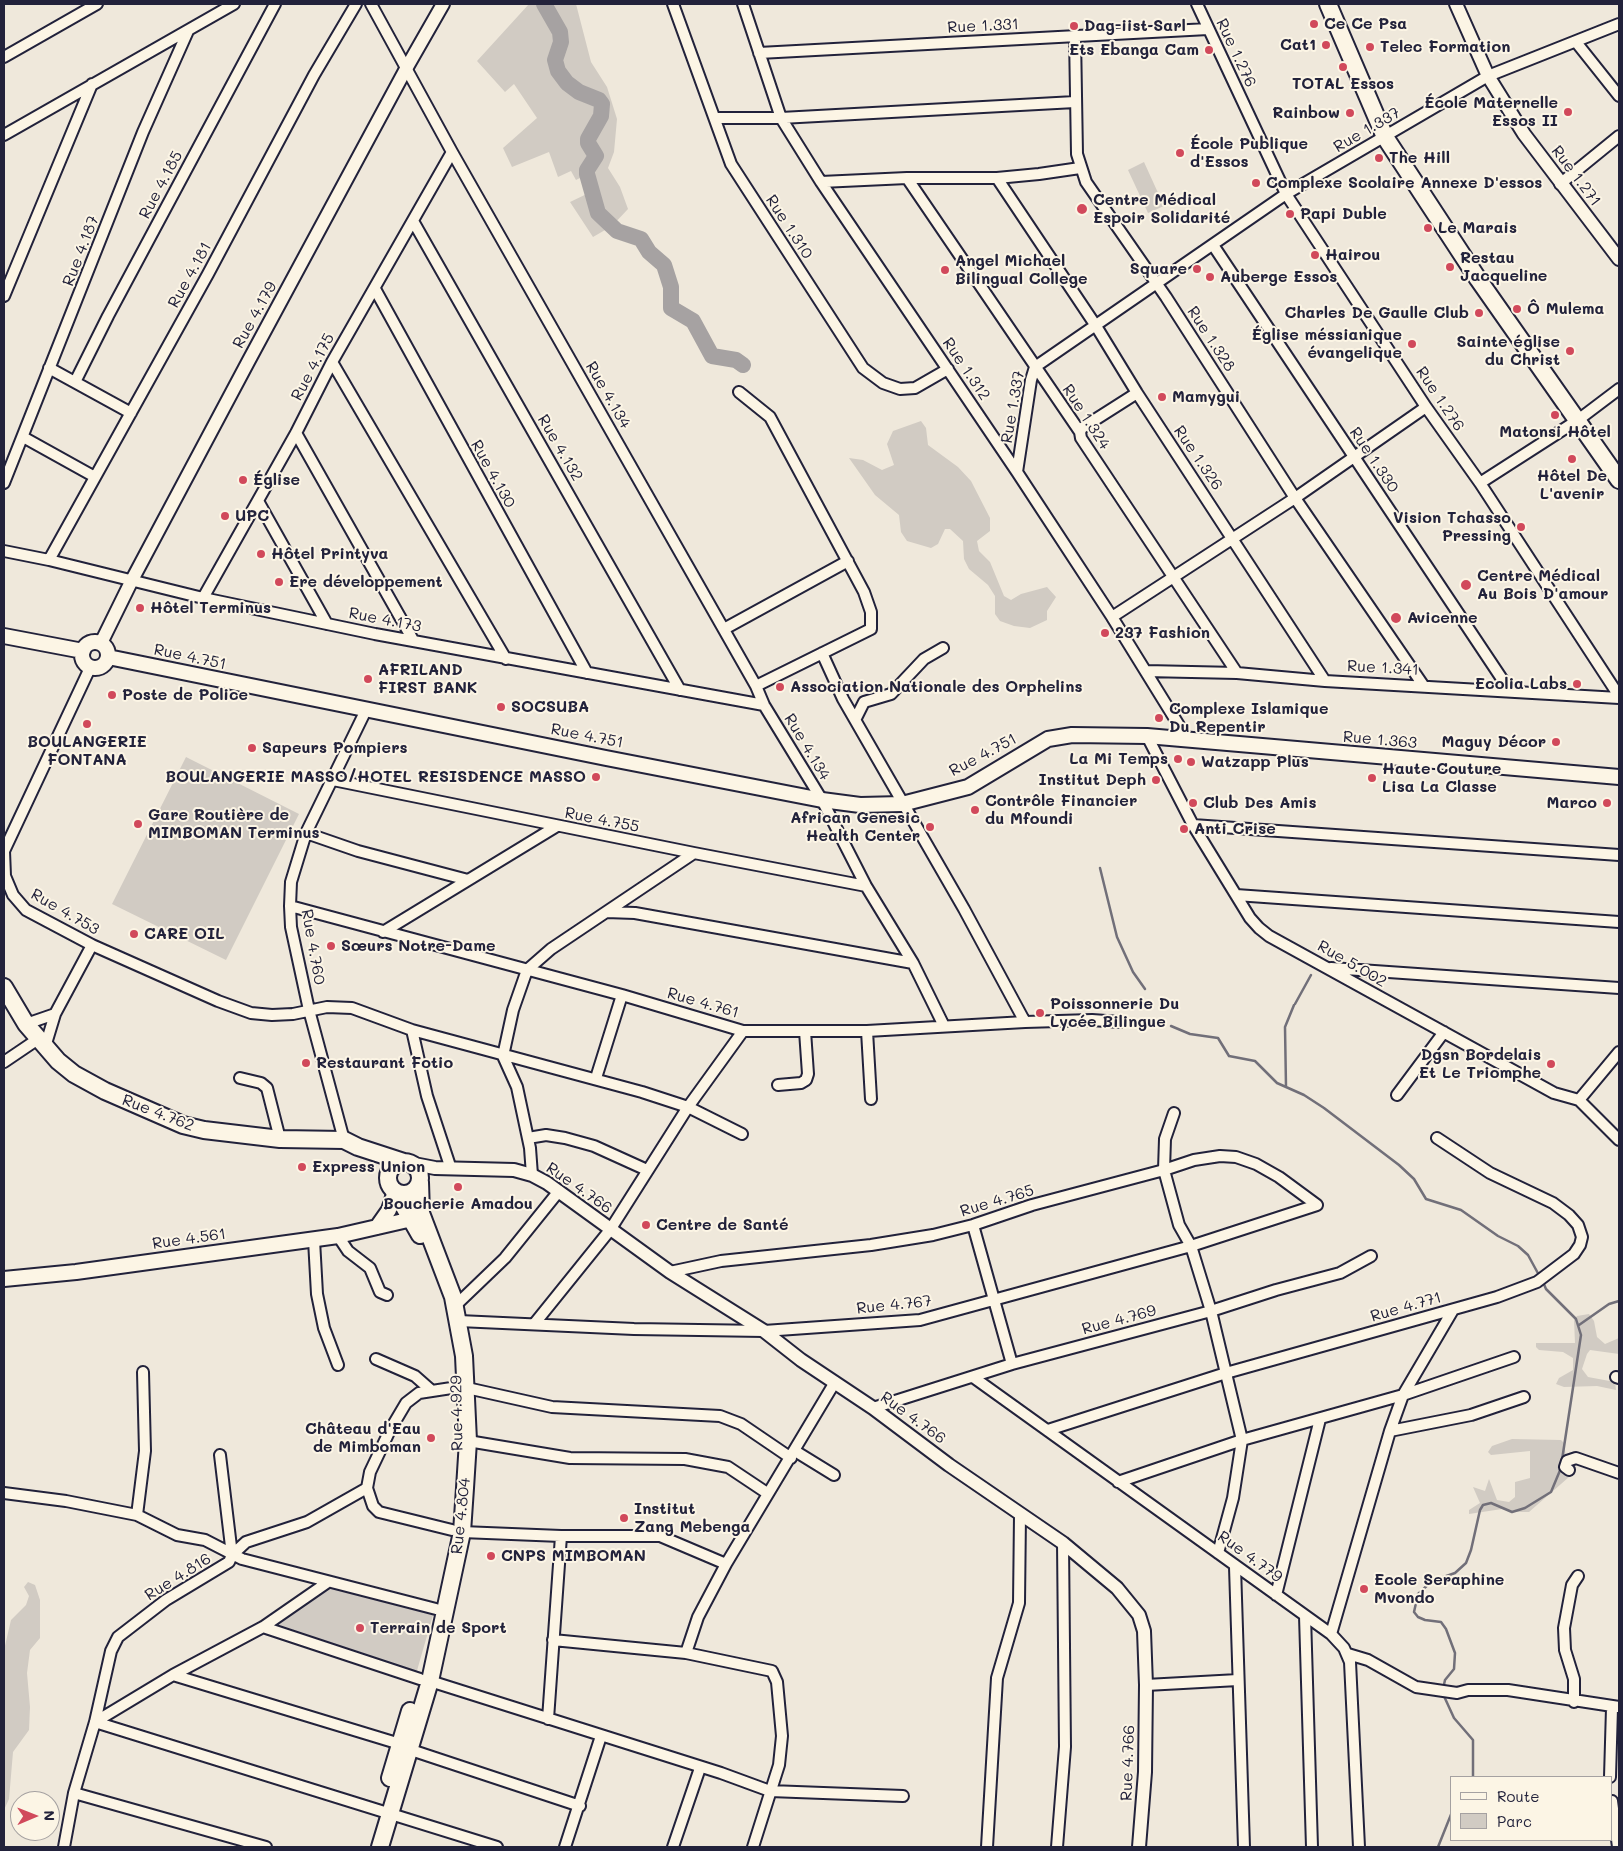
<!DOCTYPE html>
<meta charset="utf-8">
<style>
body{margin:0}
#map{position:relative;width:1623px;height:1851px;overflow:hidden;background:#efe8db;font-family:Mali,sans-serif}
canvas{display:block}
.frame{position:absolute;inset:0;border:5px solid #22223b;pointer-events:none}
.legend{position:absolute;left:1450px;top:1776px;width:162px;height:65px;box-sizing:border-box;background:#fcf5e5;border:1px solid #a5a1a1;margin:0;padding:6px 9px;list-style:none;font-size:15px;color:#22223b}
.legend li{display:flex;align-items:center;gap:10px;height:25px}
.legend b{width:25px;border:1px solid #a5a1a1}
.north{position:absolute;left:10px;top:1791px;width:50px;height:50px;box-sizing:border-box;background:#fcf5e5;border:1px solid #a5a1a1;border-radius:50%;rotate:89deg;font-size:14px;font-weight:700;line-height:20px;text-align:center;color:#22223b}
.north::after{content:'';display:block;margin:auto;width:18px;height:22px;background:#d1495b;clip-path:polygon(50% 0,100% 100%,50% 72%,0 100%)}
</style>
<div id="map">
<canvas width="1623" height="1851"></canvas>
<div class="frame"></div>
<ul class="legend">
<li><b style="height:6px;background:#fcf5e5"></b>Route</li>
<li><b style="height:14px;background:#d1cbc3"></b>Parc</li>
</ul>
<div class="north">N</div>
</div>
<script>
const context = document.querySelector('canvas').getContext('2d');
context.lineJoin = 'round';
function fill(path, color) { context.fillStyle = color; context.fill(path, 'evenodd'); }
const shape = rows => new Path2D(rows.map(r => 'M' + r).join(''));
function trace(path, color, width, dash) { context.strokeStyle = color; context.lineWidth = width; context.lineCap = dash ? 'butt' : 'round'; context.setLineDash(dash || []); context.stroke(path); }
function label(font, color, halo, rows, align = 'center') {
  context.font = font + ' Mali,sans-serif'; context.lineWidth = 4; context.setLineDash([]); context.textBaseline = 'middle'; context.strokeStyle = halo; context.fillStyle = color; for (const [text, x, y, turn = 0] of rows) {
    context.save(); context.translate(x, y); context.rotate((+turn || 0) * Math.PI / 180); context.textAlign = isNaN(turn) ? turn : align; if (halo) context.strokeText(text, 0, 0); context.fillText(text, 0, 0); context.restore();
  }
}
fill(shape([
 [529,4,576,4,591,62,607,87,617,119,614,152,608,168,620,187,628,209,612,226,593,237,570,202,593,191,588,174,576,180,571,171,558,177,549,152,512,167,503,148,537,118,514,84,505,92,477,61],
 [1144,162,1164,206,1148,213,1128,170],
 [921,421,926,428,928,445,958,467,971,481,990,518,990,531,977,541,979,551,990,562,1004,596,1011,600,1021,594,1047,587,1056,597,1047,611,1047,620,1030,628,1014,626,1000,621,995,614,995,596,988,585,969,569,964,559,963,541,950,529,945,529,938,544,931,548,907,541,901,532,899,515,875,495,849,458,863,460,882,470,894,465,887,444,893,431],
 [186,757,299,814,226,960,112,904],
 [1589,1314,1594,1321,1597,1337,1605,1344,1619,1338,1619,1354,1590,1350,1587,1354,1582,1369,1588,1377,1615,1382,1616,1390,1597,1386,1564,1387,1556,1384,1559,1378,1573,1370,1573,1358,1563,1352,1539,1350,1536,1347,1536,1343,1575,1343,1574,1320,1577,1316],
 [1512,1439,1561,1440,1564,1443,1569,1477,1529,1512,1512,1512,1502,1509,1469,1514,1469,1510,1480,1503,1473,1487,1485,1491,1489,1479,1497,1500,1509,1502,1515,1497,1515,1482,1530,1478,1530,1451,1491,1455,1488,1452,1492,1446],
 [28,1582,35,1585,40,1600,40,1638,30,1650,27,1673,30,1707,29,1730,13,1752,9,1799,4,1810,4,1650,11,1620,26,1605,29,1596,24,1587],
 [330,1584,433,1615,416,1674,277,1626]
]), '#d1cbc3');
trace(shape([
 [1100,868,1117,937,1133,972,1145,989],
 [1295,1004,1311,975],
 [1171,1026,1190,1034,1218,1038,1229,1056,1255,1061,1277,1083,1304,1095,1324,1108,1399,1165,1414,1179,1426,1199,1461,1210,1498,1236,1518,1246,1528,1255,1540,1277],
 [1286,1087,1285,1027,1294,1005],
 [1543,1282,1546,1289,1576,1319,1581,1335,1562,1460],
 [1579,1325,1609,1304,1619,1301],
 [1443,1689,1445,1680,1454,1669,1455,1653,1446,1629,1441,1622,1425,1620,1418,1617,1414,1612,1418,1594,1432,1581,1455,1573,1466,1563,1471,1550,1480,1510,1483,1505,1491,1503,1512,1512,1525,1508,1551,1492,1561,1468],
 [1443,1694,1454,1718,1473,1740,1473,1777],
 [1438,1847,1452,1812]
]), '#716f79', 2.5);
trace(shape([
 [544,4,560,32,561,42,555,60,558,71,567,83,579,92,599,100,602,104,601,116,588,139,588,143,596,156,587,170,587,174,598,213,617,231,641,239,649,252,664,265,671,287,671,308,693,321,712,356,736,360,743,365]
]), '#a6a2a2', 16);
const minor = shape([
 [371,4,452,152,756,686,764,705,822,800,866,886,913,963,944,1026],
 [673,4,731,164,863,368,883,383,900,389,915,388,948,369],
 [743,4,781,118,821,182,1017,472,1112,617,1188,740],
 [1197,4,1286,194,1426,407,1480,483,1619,696],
 [1075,36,1077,154,1086,182,1166,297,1295,498,1423,685],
 [1576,42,1619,96],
 [759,53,1208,29],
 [4,57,97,4],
 [715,118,781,118,1075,102],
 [4,135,234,4],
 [907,178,1080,432,1081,438,1237,673],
 [997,178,1096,326,1137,393,1325,681],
 [821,182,907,178,997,178,1039,174,1080,168],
 [1560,184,1619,136],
 [413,221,680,690],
 [1213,245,1510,691],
 [375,289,587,673],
 [4,296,92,84],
 [332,362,506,659],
 [49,368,131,413],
 [75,382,108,316,275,4],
 [739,392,770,417,864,592,871,612,871,629,756,686],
 [1080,432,1082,428,1137,393],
 [296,433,413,640],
 [23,437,95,477],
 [1017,472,1031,380,1035,367,1286,194,1488,76,1619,24],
 [4,483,143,132,188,31],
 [1480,483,1578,420,1619,389],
 [258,501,327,624],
 [4,551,49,560,203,598,375,634,764,705],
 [49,560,208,274,314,75,356,4],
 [203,598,296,433,332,362,452,152],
 [1112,617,1295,498,1426,407],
 [724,629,848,561],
 [822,653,843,699,964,909,1025,1022],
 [90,668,4,851,5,876,13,895,26,910,92,945,218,1001,251,1013,272,1015,293,1014,327,1007,352,1008,412,1030,642,1092,688,1107,742,1134],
 [1146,671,1237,673,1325,681,1619,698],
 [855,720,864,702,891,694,924,659,943,648],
 [1147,736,1193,825,1250,918,1259,928,1269,936,1554,1093,1579,1100,1619,1140],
 [333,780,694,853,866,886],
 [1193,825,1619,855],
 [306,833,358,851,468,880],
 [1236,895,1619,922],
 [290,906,622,995,743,1031,867,1031,1025,1022,1092,1020,1120,1022],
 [606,912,635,913,913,963],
 [383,932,557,826],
 [1331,968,1619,988],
 [26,1024,55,1014],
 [412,1030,427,1096,451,1169],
 [867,1031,871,1099],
 [45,1047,55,1014,92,945],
 [4,1062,38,1039],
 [240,1078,261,1083,267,1088,280,1139],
 [596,1078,622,995],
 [778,1085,801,1083,806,1080,808,1074,805,1031],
 [1397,1095,1444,1032],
 [1579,1100,1619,1052],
 [1174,1113,1165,1139,1164,1170,1179,1225,1191,1246,1211,1311,1242,1440,1233,1498,1218,1553],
 [528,1138,546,1135,565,1138,594,1146,647,1170],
 [344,1140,309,1010,291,927,290,906,291,882,306,833,366,710],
 [532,1175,530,1148,517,1087,503,1056,513,1010,527,970,551,949,694,853],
 [973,1225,1012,1364],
 [338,1236,348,1251,370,1268,380,1292,387,1295],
 [314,1240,317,1294,324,1328,338,1365],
 [670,1272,721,1261,871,1245,933,1235,973,1225,1032,1205,1164,1170,1194,1160,1220,1156,1236,1157,1256,1164,1279,1177,1317,1205],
 [455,1306,505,1258,559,1191],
 [459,1321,634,1329,764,1331,920,1320,1191,1246,1317,1205],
 [535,1323,610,1230,688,1107,743,1031],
 [376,1359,415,1376,432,1391],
 [973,1377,1331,1634,1344,1648,1350,1662,1359,1847],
 [1616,1377,1619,1378],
 [467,1388,552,1407,720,1416,741,1424,791,1458],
 [873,1408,1012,1364,1211,1311,1276,1290,1340,1273,1371,1256],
 [1048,1430,1226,1373,1497,1297,1537,1282,1574,1254,1580,1245,1582,1237,1578,1225,1569,1215,1553,1203,1490,1173,1437,1138],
 [1390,1431,1471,1415,1524,1397],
 [468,1441,570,1458,685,1459,728,1467,767,1493],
 [795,1451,834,1475],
 [220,1455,232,1555],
 [1569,1470,1565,1467,1567,1461,1576,1458,1619,1473],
 [1118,1482,1242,1440,1403,1395,1514,1357],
 [367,1488,373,1506,379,1512,452,1530],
 [4,1493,66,1501,137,1515,177,1535,205,1540,242,1559,436,1609],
 [137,1515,145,1451,143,1372],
 [462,1532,561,1536,660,1536,726,1564],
 [1235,1567,1244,1847],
 [1276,1595,1320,1419],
 [1305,1616,1312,1847],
 [263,1627,420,1679],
 [1331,1634,1390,1431,1403,1395,1453,1310],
 [553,1640,686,1653,772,1671,777,1682,782,1736,779,1765,753,1847],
 [686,1653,698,1617,726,1564,835,1382],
 [1348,1654,1368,1660,1416,1687,1457,1693,1468,1690,1508,1690,1619,1707],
 [173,1675,400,1744],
 [430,1681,721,1773,770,1791,903,1796],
 [1146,1685,1238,1680],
 [1574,1702,1574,1679,1565,1650,1564,1628,1572,1585,1578,1576],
 [548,1719,561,1536],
 [95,1722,497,1847],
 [95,1722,173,1675,263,1627,328,1582],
 [411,1750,580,1806],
 [1610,1777,1612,1708],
 [74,1793,266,1847],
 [1612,1801,1618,1847],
 [64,1847,74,1793,95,1722,111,1651,118,1637,166,1600,229,1562,232,1555,246,1542,307,1522,367,1488,370,1472,390,1430,406,1403,419,1393,458,1387],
 [565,1847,601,1736],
 [673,1847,700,1768],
 [987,1847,997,1678,1019,1603,1020,1515],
 [1057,1847,1065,1747,1063,1543]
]);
const tertiary = shape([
 [1456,4,1488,76,1524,134,1619,259],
 [101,643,132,580,248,362,407,67,443,4],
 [409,1163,435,1168,514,1170,532,1175,547,1183,670,1272,764,1331,801,1360,873,1408,949,1465,1063,1543,1117,1588,1139,1615,1144,1631,1146,1685,1145,1772,1139,1847]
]);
const secondary = shape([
 [4,636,83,651],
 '82 655a13 13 0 1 1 26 0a13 13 0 1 1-26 0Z',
 [108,657,606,758,822,800,860,805,902,804,968,787,1048,739,1072,735,1147,736,1619,777],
 [377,1227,389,1210,395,1191],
 [4,1279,76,1272,338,1236,412,1219]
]);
const primary = shape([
 [1328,4,1385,137,1478,279,1619,480],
 [4,987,26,1024,58,1061,74,1074,105,1091,183,1125,204,1130,280,1139,344,1140,358,1147,404,1162],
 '388 1178a16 16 0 1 1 32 0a16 16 0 1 1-32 0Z',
 [395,1191,420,1235],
 [390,1778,410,1711],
 [380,1847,430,1681,462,1532,465,1488,468,1441,464,1356,453,1297,421,1213,420,1182]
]);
trace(minor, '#22223b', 14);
trace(tertiary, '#22223b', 16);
trace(secondary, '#22223b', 18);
trace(primary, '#22223b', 20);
trace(minor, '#fcf5e5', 10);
trace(tertiary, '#fcf5e5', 12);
trace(secondary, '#fcf5e5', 14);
trace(primary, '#fcf5e5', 16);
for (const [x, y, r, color] of [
 [1314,24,5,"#d1495b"],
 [1074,26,5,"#d1495b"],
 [1326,45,5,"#d1495b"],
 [1370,47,5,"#d1495b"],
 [1209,50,5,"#d1495b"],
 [1343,67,5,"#d1495b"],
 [1568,112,5,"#d1495b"],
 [1350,113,5,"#d1495b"],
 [1180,153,5,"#d1495b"],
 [1379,158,5,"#d1495b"],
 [1256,183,5,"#d1495b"],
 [1082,209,6,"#d1495b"],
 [1290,214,5,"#d1495b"],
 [1428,228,5,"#d1495b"],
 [1315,255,5,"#d1495b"],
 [1450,267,5,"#d1495b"],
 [1197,269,5,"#d1495b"],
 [945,270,5,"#d1495b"],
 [1210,277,5,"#d1495b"],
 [1517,309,5,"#d1495b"],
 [1479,313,5,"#d1495b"],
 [1412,344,5,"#d1495b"],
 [1570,351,5,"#d1495b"],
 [1162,397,5,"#d1495b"],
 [1555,415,5,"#d1495b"],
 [1572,459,5,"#d1495b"],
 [243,480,5,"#d1495b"],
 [225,516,5,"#d1495b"],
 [1521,527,5,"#d1495b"],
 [261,554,5,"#d1495b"],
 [279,582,5,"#d1495b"],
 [1466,585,6,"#d1495b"],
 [140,608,5,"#d1495b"],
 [1396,618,6,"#d1495b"],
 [1105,633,5,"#d1495b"],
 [368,679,5,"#d1495b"],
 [1577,684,5,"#d1495b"],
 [780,687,5,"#d1495b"],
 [112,695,5,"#d1495b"],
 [501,707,5,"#d1495b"],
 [1159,718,5,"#d1495b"],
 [87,724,5,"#d1495b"],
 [1556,742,5,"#d1495b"],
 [252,748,5,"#d1495b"],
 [1178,759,5,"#d1495b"],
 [1191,762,5,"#d1495b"],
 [596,777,5,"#d1495b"],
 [1372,778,5,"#d1495b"],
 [1156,780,5,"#d1495b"],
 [1193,803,5,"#d1495b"],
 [1607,803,5,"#d1495b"],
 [975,810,5,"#d1495b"],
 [138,824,5,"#d1495b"],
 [930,827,5,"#d1495b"],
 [1184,829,5,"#d1495b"],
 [134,934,5,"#d1495b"],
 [331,946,5,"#d1495b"],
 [1040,1013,5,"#d1495b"],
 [306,1063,5,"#d1495b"],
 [1551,1064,5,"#d1495b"],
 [302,1167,5,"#d1495b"],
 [458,1187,5,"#d1495b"],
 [646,1225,5,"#d1495b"],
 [431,1438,5,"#d1495b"],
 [624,1518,5,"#d1495b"],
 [491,1556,5,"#d1495b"],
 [1364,1589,5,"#d1495b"],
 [360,1628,5,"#d1495b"]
]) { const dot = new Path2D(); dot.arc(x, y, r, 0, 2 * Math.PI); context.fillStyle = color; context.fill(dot); trace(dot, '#fcf5e5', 2); }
label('bold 16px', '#22223b', '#fcf5e5', [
 ["Ce Ce Psa",1324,24],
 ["Dag-iist Sarl",1084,26],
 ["Cat1",1316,45,"right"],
 ["Telec Formation",1380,47],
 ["Ets Ebanga Cam",1199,50,"right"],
 ["TOTAL Essos",1343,84,"center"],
 ["École Maternelle",1558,103,"right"],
 ["Essos II",1558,121,"right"],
 ["Rainbow",1340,113,"right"],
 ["École Publique",1190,144],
 ["d'Essos",1190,162],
 ["The Hill",1389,158],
 ["Complexe Scolaire Annexe D'essos",1266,183],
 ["Centre Médical",1093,200],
 ["Espoir Solidarité",1093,218],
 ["Papi Duble",1300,214],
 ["Le Marais",1438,228],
 ["Hairou",1325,255],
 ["Restau",1460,258],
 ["Jacqueline",1460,276],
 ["Angel Michael",955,261],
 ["Bilingual College",955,279],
 ["Square",1187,269,"right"],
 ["Auberge Essos",1220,277],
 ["Ô Mulema",1527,309],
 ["Charles De Gaulle Club",1469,313,"right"],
 ["Église méssianique",1402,335,"right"],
 ["évangelique",1402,353,"right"],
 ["Sainte église",1560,342,"right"],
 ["du Christ",1560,360,"right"],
 ["Mamygui",1172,397],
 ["Matonsi Hôtel",1555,432,"center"],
 ["Hôtel De",1572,476,"center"],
 ["L'avenir",1572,494,"center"],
 ["Église",253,480],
 ["UPC",235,516],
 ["Vision Tchasso",1511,518,"right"],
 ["Pressing",1511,536,"right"],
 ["Hôtel Printyva",271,554],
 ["Centre Médical",1477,576],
 ["Au Bois D'amour",1477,594],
 ["Ere développement",289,582],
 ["Hôtel Terminus",150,608],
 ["Avicenne",1407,618],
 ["237 Fashion",1115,633],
 ["AFRILAND",378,670],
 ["FIRST BANK",378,688],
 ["Ecolia Labs",1567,684,"right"],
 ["Association Nationale des Orphelins",790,687],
 ["Poste de Police",122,695],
 ["SOCSUBA",511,707],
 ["Complexe Islamique",1169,709],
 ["Du Repentir",1169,727],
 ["BOULANGERIE",87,742,"center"],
 ["FONTANA",87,760,"center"],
 ["Maguy Décor",1546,742,"right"],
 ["Sapeurs Pompiers",262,748],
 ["La Mi Temps",1168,759,"right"],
 ["Watzapp Plus",1201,762],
 ["Haute Couture",1382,769],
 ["Lisa La Classe",1382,787],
 ["BOULANGERIE MASSO/HOTEL RESISDENCE MASSO",586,777,"right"],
 ["Institut Deph",1146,780,"right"],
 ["Contrôle Financier",985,801],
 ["du Mfoundi",985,819],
 ["Club Des Amis",1203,803],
 ["Marco",1597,803,"right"],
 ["Gare Routière de",148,815],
 ["MIMBOMAN Terminus",148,833],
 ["African Genesic",920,818,"right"],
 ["Health Center",920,836,"right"],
 ["Anti Crise",1194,829],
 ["CARE OIL",144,934],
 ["Sœurs Notre-Dame",341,946],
 ["Poissonnerie Du",1050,1004],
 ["Lycée Bilingue",1050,1022],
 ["Dgsn Bordelais",1541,1055,"right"],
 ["Et Le Triomphe",1541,1073,"right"],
 ["Restaurant Fotio",316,1063],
 ["Express Union",312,1167],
 ["Boucherie Amadou",458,1204,"center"],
 ["Centre de Santé",656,1225],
 ["Château d'Eau",421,1429,"right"],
 ["de Mimboman",421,1447,"right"],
 ["Institut",634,1509],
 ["Zang Mebenga",634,1527],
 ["CNPS MIMBOMAN",501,1556],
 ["Ecole Seraphine",1374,1580],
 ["Mvondo",1374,1598],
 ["Terrain de Sport",370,1628]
], 'left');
label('16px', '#22223b', '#fcf5e5', [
 ["Rue 1.331",983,26,-3],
 ["Rue 1.276",1236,53,65],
 ["Rue 1.337",1367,130,-30],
 ["Rue 1.271",1576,176,53],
 ["Rue 4.185",161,185,-62],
 ["Rue 1.310",789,227,57],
 ["Rue 4.187",81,251,-69],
 ["Rue 4.181",190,275,-61],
 ["Rue 4.179",255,315,-61],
 ["Rue 1.328",1211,339,57],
 ["Rue 4.175",313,367,-62],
 ["Rue 1.312",966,369,56],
 ["Rue 4.134",608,395,60],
 ["Rue 1.276",1440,399,56],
 ["Rue 1.337",1013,407,-80],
 ["Rue 1.324",1086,417,57],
 ["Rue 4.132",560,448,60],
 ["Rue 1.326",1198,458,56],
 ["Rue 1.330",1374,460,56],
 ["Rue 4.130",493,474,61],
 ["Rue 4.173",385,620,11],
 ["Rue 4.751",190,657,12],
 ["Rue 1.341",1383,668,3],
 ["Rue 4.751",587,736,11],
 ["Rue 1.363",1380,740,5],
 ["Rue 4.134",807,747,59],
 ["Rue 4.751",983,755,-28],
 ["Rue 4.755",602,820,11],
 ["Rue 4.753",65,912,30],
 ["Rue 4.760",313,947,80],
 ["Rue 5.002",1352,964,30],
 ["Rue 4.761",703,1003,16],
 ["Rue 4.762",158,1113,21],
 ["Rue 4.766",579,1188,35],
 ["Rue 4.765",997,1201,-17],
 ["Rue 4.561",189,1239,-8],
 ["Rue 4.767",894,1305,-6],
 ["Rue 4.771",1406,1307,-16],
 ["Rue 4.769",1119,1320,-15],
 ["Rue 4.929",457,1413,-91],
 ["Rue 4.766",913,1418,36],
 ["Rue 4.804",461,1516,-84],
 ["Rue 4.779",1250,1557,36],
 ["Rue 4.816",178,1577,-32],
 ["Rue 4.766",1128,1763,-88]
]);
</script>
